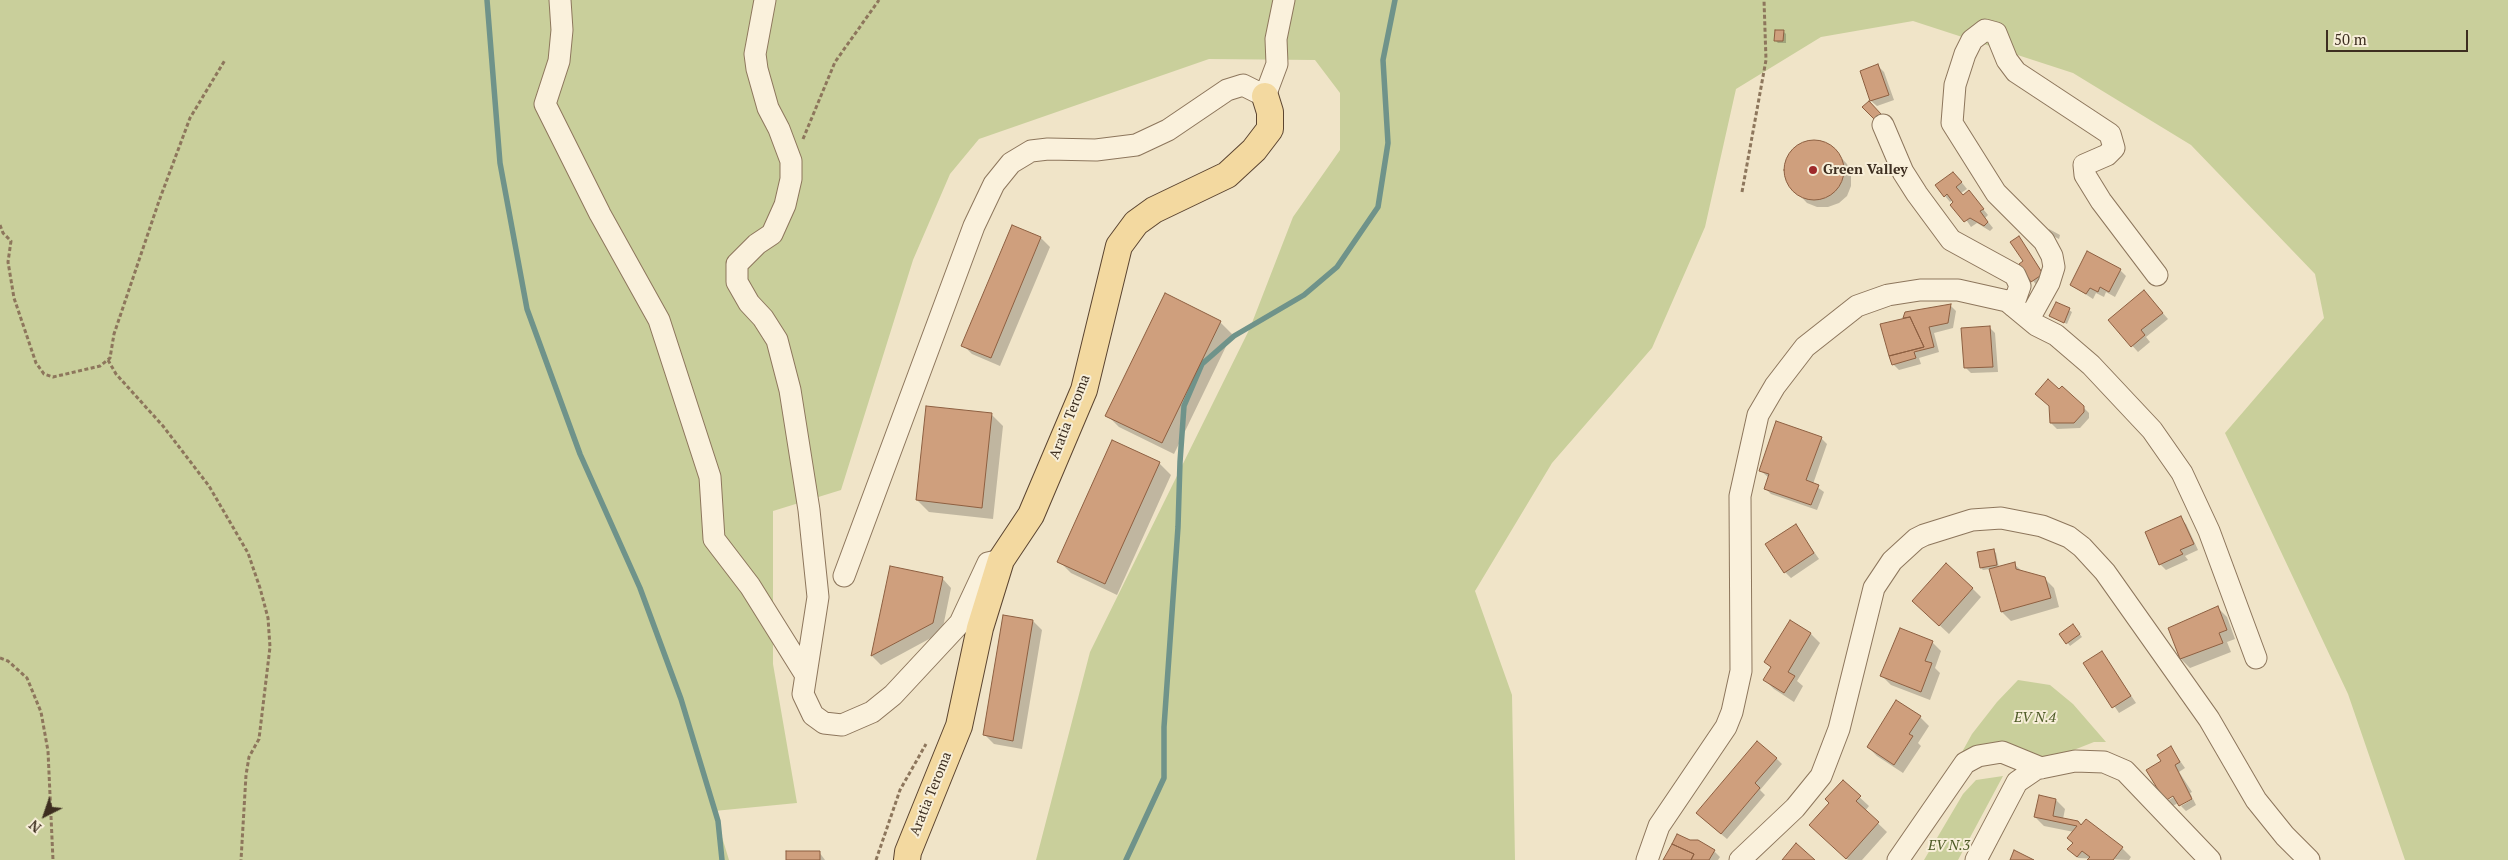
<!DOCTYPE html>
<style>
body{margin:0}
#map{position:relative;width:2508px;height:860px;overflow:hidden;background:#f0e4c8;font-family:"PT Serif",serif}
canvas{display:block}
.north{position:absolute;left:20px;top:790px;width:50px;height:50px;-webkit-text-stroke:4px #f7eed8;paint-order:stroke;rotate:221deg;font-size:14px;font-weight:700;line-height:20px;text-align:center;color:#3d2e20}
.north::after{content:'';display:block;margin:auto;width:18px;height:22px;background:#3d2e20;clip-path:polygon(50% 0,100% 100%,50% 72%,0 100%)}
.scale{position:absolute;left:2326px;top:30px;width:142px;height:22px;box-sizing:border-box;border:2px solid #3d2e20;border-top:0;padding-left:6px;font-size:15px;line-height:18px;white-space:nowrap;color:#3d2e20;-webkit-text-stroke:4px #f7eed8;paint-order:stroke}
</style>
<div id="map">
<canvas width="2508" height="860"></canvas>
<div class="north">N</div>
<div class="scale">50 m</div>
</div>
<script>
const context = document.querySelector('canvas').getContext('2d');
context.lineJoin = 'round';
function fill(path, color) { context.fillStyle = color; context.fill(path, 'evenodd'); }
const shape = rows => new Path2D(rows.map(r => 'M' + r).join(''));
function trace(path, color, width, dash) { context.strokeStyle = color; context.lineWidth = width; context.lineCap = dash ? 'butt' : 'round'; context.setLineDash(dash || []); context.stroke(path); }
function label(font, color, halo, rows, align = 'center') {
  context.font = font + ' "PT Serif",serif'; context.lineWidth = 4; context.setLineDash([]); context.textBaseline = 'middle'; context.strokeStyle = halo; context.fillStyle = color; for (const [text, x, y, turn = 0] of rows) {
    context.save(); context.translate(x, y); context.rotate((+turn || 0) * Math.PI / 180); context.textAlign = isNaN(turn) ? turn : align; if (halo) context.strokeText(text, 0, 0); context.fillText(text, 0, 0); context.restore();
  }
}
fill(shape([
 [0,0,2508,0,2508,860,2405,860,2348,694,2225,433,2324,318,2315,274,2191,145,2073,73,1913,21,1821,37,1736,89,1705,227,1652,348,1552,463,1475,591,1512,695,1515,860,1036,860,1090,652,1250,328,1293,217,1340,150,1340,93,1315,60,1209,59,979,139,950,174,913,260,841,490,773,511,773,664,797,803,714,811,729,860,0,860],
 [2018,680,2050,685,2073,704,2106,742,2094,742,2051,759,2005,747,1951,772,1972,734,1997,702],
 [2003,776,1958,860,1924,860,1963,794,1976,780]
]), '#c9cf9b');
fill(shape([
 [1784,32,1786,34,1786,43,1778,43,1775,40],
 [1878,66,1884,72,1894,100,1877,106,1871,101],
 [1808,142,1819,142,1830,146,1847,164,1851,174,1851,186,1847,196,1839,203,1828,207,1817,207,1807,203,1790,185,1786,175,1786,163,1790,154,1798,146],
 [1959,179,1967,189,1961,193,1964,196,1969,192,1988,215,1985,218,1993,228,1990,231,1977,223,1971,227,1953,200,1950,202,1945,196],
 [1013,226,1041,238,1050,247,1000,366,972,354,963,345],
 [2049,229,2060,235,2059,239,2047,233],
 [2019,237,2048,281,2038,287,2020,264,2025,261],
 [2120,270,2126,276,2115,297,2106,292,2104,297,2096,293,2093,299,2071,285],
 [2144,291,2168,319,2146,337,2150,342,2138,352,2109,320],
 [2057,303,2072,312,2067,324,2051,316],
 [1950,305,1956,311,1953,328,1934,333,1939,352,1919,358,1921,364,1899,370,1893,364,1906,313],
 [1220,322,1232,334,1174,454,1119,427,1107,415],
 [1989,327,1995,333,1998,372,1971,373,1965,367],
 [2050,406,2083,407,2089,413,2089,418,2080,428,2057,429,2051,423],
 [991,414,1003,426,993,519,929,512,917,500],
 [1821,438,1827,444,1813,484,1824,492,1817,510,1771,494,1765,488,1769,478,1761,471],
 [1159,463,1171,475,1117,595,1071,573,1059,561],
 [2180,518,2186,524,2198,550,2185,556,2188,560,2166,570,2160,564],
 [1796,526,1819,559,1791,578,1785,572],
 [1994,551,1996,553,1999,568,2014,564,2023,572,2044,578,2054,588,2059,607,2011,621,2002,612,1990,569,1983,570,1981,568],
 [891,567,942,578,951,588,942,632,881,665,872,656],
 [1972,588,1981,597,1949,634,1923,610],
 [2218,608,2227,617,2235,639,2227,642,2231,652,2190,668,2181,659,2170,628],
 [1033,621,1042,630,1022,749,994,744,985,735],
 [1790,622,1811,634,1820,643,1797,681,1803,686,1794,702,1774,689,1765,680,1772,668,1765,662],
 [2075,628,2082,637,2070,646,2061,634],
 [1932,642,1941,651,1935,668,1940,673,1930,700,1891,685,1882,676],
 [2102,652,2136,703,2119,713,2085,663],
 [1920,717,1929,726,1918,743,1921,746,1903,773,1877,756,1868,747],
 [2171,748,2185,768,2179,772,2192,792,2190,793,2192,797,2172,806,2167,801,2179,794,2162,761],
 [1776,758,1782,764,1760,790,1765,795,1727,839,1703,819],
 [1843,782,1869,806,1865,811,1887,832,1862,860,1848,860,1820,833,1831,803],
 [2193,799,2196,805,2186,811,2181,806],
 [2056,800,2065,809,2063,819,2081,826,2122,848,2131,857,2129,860,2078,858,2069,849,2074,843,2074,832,2044,826,2035,817],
 [1714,851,1720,857,1718,860,1664,860],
 [819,852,825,860,787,860]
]), '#0003');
trace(shape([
 [487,0,500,163,527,309,580,454,640,588,681,699,718,821,722,860],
 [1126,860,1164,778,1164,727,1178,527,1180,462,1184,406,1202,364,1234,336,1304,295,1337,267,1378,207,1388,143,1383,60,1395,0]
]), '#6f938a', 5.5);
const building = shape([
 [1775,30,1784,30,1783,41,1774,41,1775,30],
 [1878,64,1889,95,1870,101,1860,71,1878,64],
 [1869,101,1881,114,1875,120,1862,107,1869,101],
 '1784 170a30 30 0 1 1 60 0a30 30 0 1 1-60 0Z',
 [1953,172,1962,182,1956,187,1963,195,1969,190,1984,209,1980,211,1988,222,1984,226,1970,218,1964,222,1950,205,1953,202,1947,194,1944,197,1935,185,1953,172],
 [1012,225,1041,237,991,358,961,346,1012,225],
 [2019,236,2043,274,2031,282,2019,264,2023,261,2010,242,2019,236],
 [2087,251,2121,269,2109,292,2100,287,2098,292,2090,288,2086,294,2070,285,2087,251],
 [2144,290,2163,313,2141,330,2145,335,2131,347,2108,320,2144,290],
 [1165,293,1221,321,1162,443,1105,416,1165,293],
 [2056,302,2070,308,2064,323,2049,316,2056,302],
 [1951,304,1948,323,1929,327,1934,347,1914,352,1916,358,1892,365,1889,356,1924,347,1910,317,1903,318,1905,312,1951,304],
 [1910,317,1924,347,1889,356,1880,324,1910,317],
 [1990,326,1993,367,1964,368,1961,328,1990,326],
 [2048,379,2059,389,2062,386,2084,406,2084,412,2074,423,2050,423,2049,406,2035,394,2048,379],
 [926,406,992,413,982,508,916,500,926,406],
 [1776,421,1822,437,1806,480,1819,485,1811,505,1764,489,1769,474,1759,471,1776,421],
 [1112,440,1160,462,1105,584,1057,562,1112,440],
 [2181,516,2194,544,2180,550,2183,554,2159,565,2145,532,2181,516],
 [1796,524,1814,553,1784,573,1765,544,1796,524],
 [1994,549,1997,565,1980,568,1977,552,1994,549],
 [2015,562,2016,569,2045,577,2051,598,2001,612,1989,569,2015,562],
 [1946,563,1973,588,1939,626,1912,601,1946,563],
 [890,566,943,577,933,623,871,656,890,566],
 [2218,606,2227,630,2219,633,2223,643,2180,659,2168,628,2218,606],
 [1003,615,1033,620,1013,741,983,735,1003,615],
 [1790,620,1811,633,1788,672,1795,676,1784,693,1763,680,1771,667,1764,662,1790,620],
 [2073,624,2080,634,2066,644,2059,634,2073,624],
 [1900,628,1933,641,1925,661,1932,663,1921,692,1880,676,1900,628],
 [2102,651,2131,696,2112,708,2083,663,2102,651],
 [1896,700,1921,716,1909,734,1913,736,1894,765,1867,747,1896,700],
 [1757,741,1777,758,1755,783,1760,788,1721,834,1696,813,1757,741],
 [2171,746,2180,762,2175,765,2192,799,2179,806,2173,796,2165,801,2146,770,2161,761,2157,755,2171,746],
 [1843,780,1861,796,1856,801,1879,822,1846,859,1809,825,1829,803,1825,799,1843,780],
 [2039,795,2056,799,2053,816,2078,821,2081,825,2086,819,2123,847,2113,860,2087,860,2090,857,2082,851,2077,857,2067,849,2073,843,2067,838,2077,826,2034,817,2039,795],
 [1677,834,1690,840,1698,840,1715,850,1709,860,1691,860,1694,854,1672,844,1677,834],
 [1796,843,1815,860,1782,860,1796,843],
 [1672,844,1694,854,1691,860,1663,860,1672,844],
 [2014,850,2034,860,2010,860,2014,850],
 [786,851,820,851,820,860,786,860,786,851]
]);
fill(building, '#cf9f7d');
trace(building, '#8d5f41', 1);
const minor = shape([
 [560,0,562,30,559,61,545,104,600,214,659,320,710,477,714,539,750,586,805,674],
 [765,0,755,54,757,69,768,108,779,129,791,161,791,179,785,205,772,234,757,244,737,264,737,282,749,303,763,318,777,340,790,390,809,510,818,597,803,694,813,715,824,723,842,725,872,712,893,695,960,623,988,563,1001,560],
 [1883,125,1903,172,1917,194,1951,240,2015,275,2020,286,2013,306],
 [2029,319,2049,283,2054,267,2052,256,2044,241,1996,193,1952,123,1955,85,1965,54,1972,40,1985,30,1996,33,2007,60,2016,72,2110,134,2114,148,2107,155,2084,165,2085,175,2101,201,2157,275],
 [844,576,974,226,994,184,1011,163,1031,151,1048,149,1096,150,1136,145,1168,130,1227,90,1243,85,1265,96,1277,64,1276,39,1284,0],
 [1647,860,1659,826,1726,727,1732,712,1741,671,1740,496,1758,415,1775,386,1805,347,1857,306,1888,295,1920,290,1958,290,2007,301,2036,325,2056,335,2091,365,2152,430,2182,473,2209,531,2256,658],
 [1740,860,1795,808,1821,776,1839,729,1874,588,1892,561,1916,539,1924,535,1972,520,2001,518,2042,526,2069,537,2082,547,2105,572,2209,719,2256,800,2285,836,2309,860],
 [1898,860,1965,763,1978,756,2002,752,2041,768],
 [1976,860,2017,782,2036,769,2075,761,2104,762,2125,771,2210,860]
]);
const major = shape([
 [907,860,908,852,959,726,980,628,1001,560,1031,515,1084,390,1119,246,1136,223,1154,210,1227,175,1254,150,1270,129,1270,112,1265,96]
]);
trace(minor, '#8d765c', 23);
trace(major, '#5b4430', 28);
trace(shape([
 [803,139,835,62,879,0],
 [1742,192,1766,60,1764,0],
 [0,225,3,233,11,241,8,262,14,298,36,363,44,374,53,377,100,366,110,358,114,334,159,201,190,118,225,60],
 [108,360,116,374,163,426,209,486,248,553,260,588,268,618,270,647,259,739,249,757,246,775,241,860],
 [0,658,8,661,27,678,41,712,48,751,53,860],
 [876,860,900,790,926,744]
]), '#8d765c', 3, [4, 2.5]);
trace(minor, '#faf1dc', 21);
trace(major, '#f3d9a0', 26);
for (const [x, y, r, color] of [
 [1813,170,5,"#9e2a2b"]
]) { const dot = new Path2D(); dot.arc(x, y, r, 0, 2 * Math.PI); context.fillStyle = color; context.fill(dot); trace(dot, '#f7eed8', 2); }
label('bold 14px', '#3d2e20', '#f7eed8', [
 ["Green Valley",1823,170]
], 'left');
label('14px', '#3d2e20', '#f7eed8', [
 ["Aratia Teroma",1070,417,-69],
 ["Aratia Teroma",931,794,-68]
]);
label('italic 14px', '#4d5a26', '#f7eed8', [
 ["EV N.4",2035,718],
 ["EV N.3",1949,846]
]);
</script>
